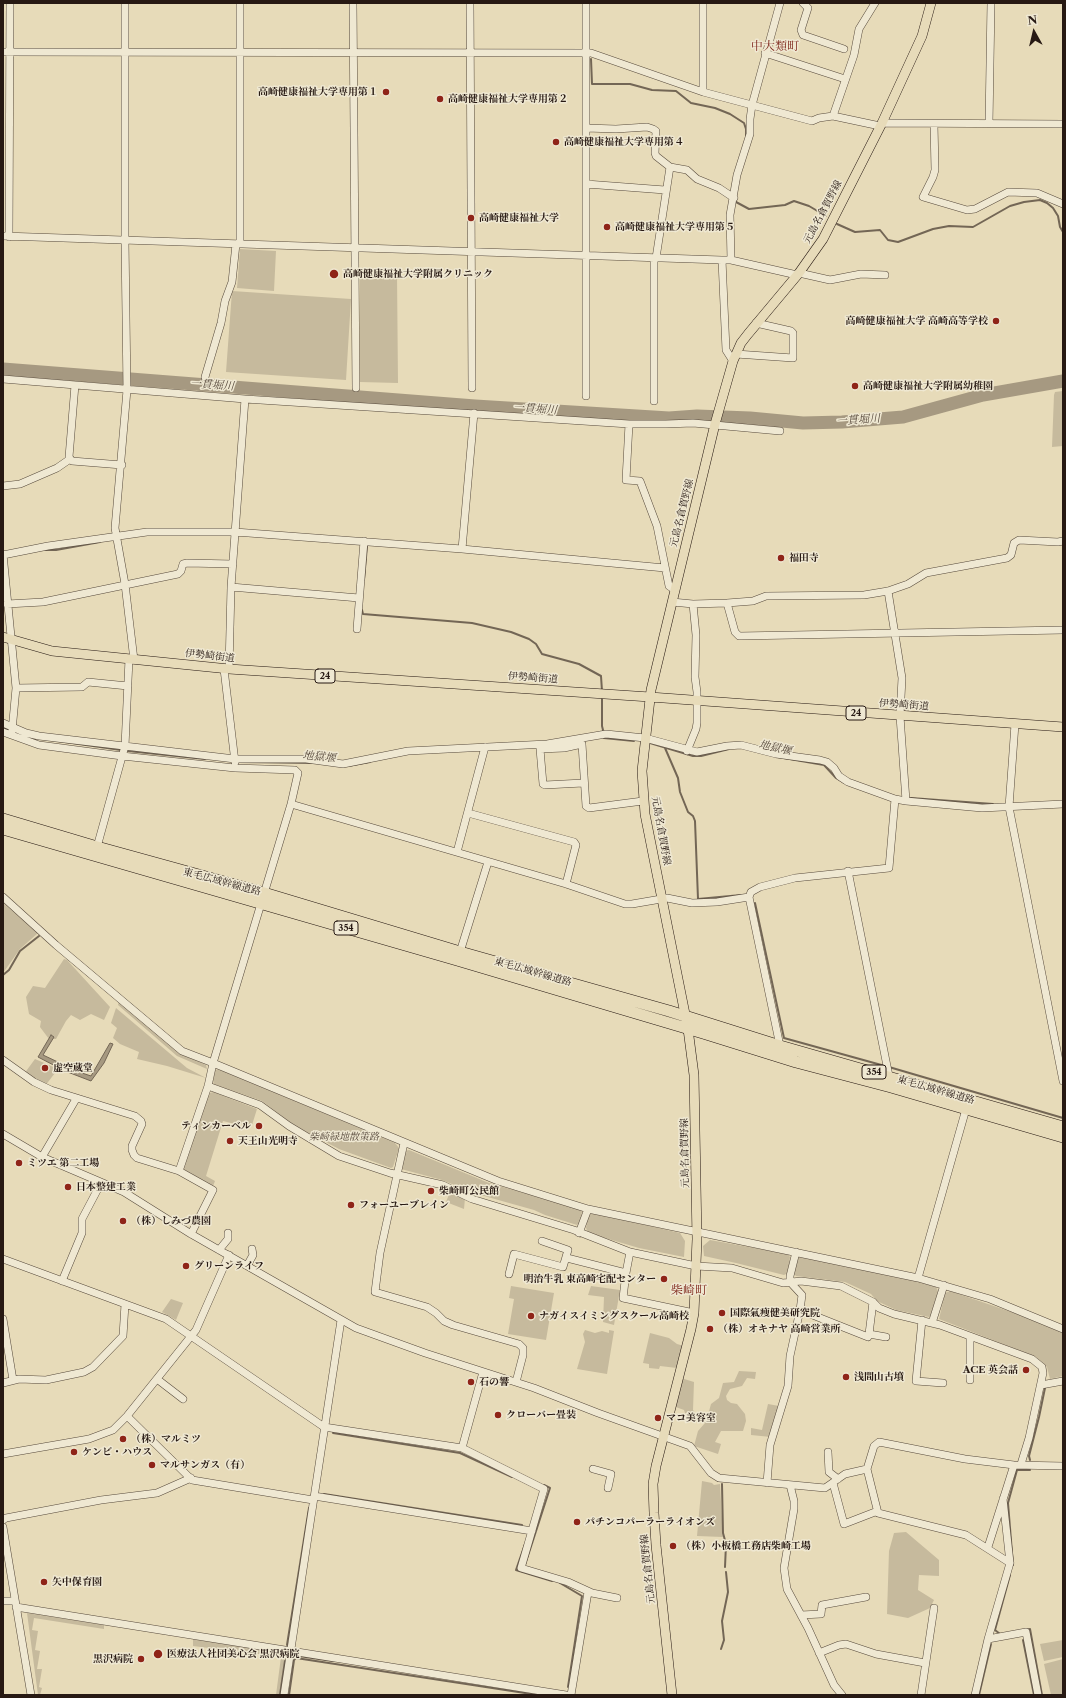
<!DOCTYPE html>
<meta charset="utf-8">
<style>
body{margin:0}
#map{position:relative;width:1066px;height:1698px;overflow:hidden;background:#e7dbb9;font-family:"Libre Caslon Text",serif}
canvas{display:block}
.frame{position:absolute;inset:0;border:4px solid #271913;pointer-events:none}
.north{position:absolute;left:1014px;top:12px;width:40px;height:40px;-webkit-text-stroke:3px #efe8d2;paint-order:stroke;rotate:352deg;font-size:11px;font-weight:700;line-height:16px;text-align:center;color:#271913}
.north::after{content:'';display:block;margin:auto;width:14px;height:18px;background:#271913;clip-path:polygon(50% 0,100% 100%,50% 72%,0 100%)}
</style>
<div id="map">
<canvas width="1066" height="1698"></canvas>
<div class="frame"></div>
<div class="north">N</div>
</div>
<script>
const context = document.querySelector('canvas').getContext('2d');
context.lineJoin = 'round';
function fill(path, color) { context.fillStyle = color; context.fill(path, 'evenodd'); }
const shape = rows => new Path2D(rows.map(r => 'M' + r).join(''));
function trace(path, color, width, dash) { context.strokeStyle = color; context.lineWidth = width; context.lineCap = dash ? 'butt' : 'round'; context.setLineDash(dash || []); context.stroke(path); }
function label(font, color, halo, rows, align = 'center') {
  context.font = font + ' "Libre Caslon Text","Noto Serif JP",serif'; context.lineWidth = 3; context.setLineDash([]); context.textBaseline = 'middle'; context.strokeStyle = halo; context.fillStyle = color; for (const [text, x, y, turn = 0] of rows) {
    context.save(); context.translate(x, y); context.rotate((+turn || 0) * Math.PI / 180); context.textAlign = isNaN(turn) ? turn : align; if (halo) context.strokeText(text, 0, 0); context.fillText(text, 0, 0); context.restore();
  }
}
fill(shape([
 [240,249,276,251,274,291,237,288],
 [360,275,397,275,398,383,360,382],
 [232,291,351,299,346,380,226,372],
 [1063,391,1063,446,1052,447,1054,395,1055,392],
 [3,903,38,933,20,949,3,973],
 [64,959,67,960,110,1007,104,1020,91,1014,80,1020,71,1015,66,1021,56,1039,49,1039,40,1027,41,1021,29,1014,26,997,33,986,45,988],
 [119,1001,180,1053,206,1065,207,1069,177,1056,118,1005],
 [116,1008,187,1068,206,1078,167,1066,137,1059,139,1052,120,1044,113,1038,117,1028,111,1023],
 [35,1059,58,1069,45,1086,24,1074],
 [219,1069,395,1143,399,1148,393,1167,391,1168,339,1149,295,1126,262,1101,214,1084,213,1081,215,1070],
 [213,1092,257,1109,252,1125,240,1124,239,1125,223,1121,206,1176,215,1181,213,1186,183,1169,204,1105,210,1093],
 [409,1150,489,1183,580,1209,582,1212,580,1223,577,1225,545,1215,534,1210,477,1194,442,1180,401,1169,405,1151],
 [450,1192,465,1198,464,1209,446,1202],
 [594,1213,680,1233,685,1241,684,1257,639,1248,588,1233,586,1228,588,1215],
 [710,1240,788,1254,790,1257,788,1273,784,1275,736,1263,704,1256,703,1246],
 [801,1257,913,1280,936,1287,938,1291,931,1316,929,1317,896,1310,877,1301,871,1294,845,1282,796,1276,794,1274,797,1259],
 [511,1286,554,1293,546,1340,508,1334,514,1299,509,1298],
 [591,1286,620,1290,614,1325,603,1322,604,1297,588,1295],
 [950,1291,1026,1317,1063,1333,1063,1376,1050,1379,1047,1367,1036,1357,939,1319,945,1293],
 [171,1299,183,1303,176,1320,162,1312],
 [585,1330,595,1333,602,1331,609,1333,609,1330,614,1331,607,1374,577,1369,585,1342,583,1334],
 [650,1333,669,1338,677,1344,684,1346,677,1368,660,1366,659,1369,649,1368,649,1364,643,1363],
 [739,1371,756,1372,755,1379,747,1378,742,1386,730,1389,726,1396,727,1400,731,1403,737,1404,745,1414,746,1421,743,1431,721,1431,715,1442,721,1444,718,1454,694,1446,698,1431,705,1423,697,1419,687,1419,684,1410,673,1406,681,1378,694,1382,693,1410,696,1414,703,1416,708,1415,711,1404,719,1398,723,1383,734,1382],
 [768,1404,779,1406,771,1437,751,1435,751,1428,762,1430],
 [702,1481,712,1483,714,1485,720,1484,723,1537,697,1536],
 [906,1532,939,1560,939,1576,919,1575,918,1590,934,1600,930,1608,908,1618,887,1614,889,1551,894,1533],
 [27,1613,104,1625,104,1629,34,1618,32,1630,38,1631,35,1650,40,1651,37,1669,42,1669,39,1687,42,1688,40,1695,38,1695],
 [193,1639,284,1653,285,1656,280,1695,276,1695,281,1657,193,1646],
 [1063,1640,1063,1657,1044,1661,1040,1644],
 [1063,1659,1063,1695,1051,1695,1044,1664]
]), '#c6ba9d');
const water = shape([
 [51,1035,54,1037,43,1055,79,1072,91,1076,110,1043,113,1044,104,1063,91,1081,65,1071,38,1057,51,1035]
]);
fill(water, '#a69981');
trace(water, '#736655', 1);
trace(shape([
 [591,59,592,84,630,84,652,90,676,91,691,103,715,108,730,114,744,123,746,129,746,136],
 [736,202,749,209,785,205,794,201,809,206,826,216],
 [837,224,855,232,880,230,888,240,898,242,933,229,949,226,973,227,1010,206,1024,202,1040,200,1047,203,1053,208,1058,216,1060,227,1063,232],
 [45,550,56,550,100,542],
 [364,580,367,546,365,546],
 [362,610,363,614,472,623,511,632,529,639,536,644,542,654,579,664,601,676,602,691],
 [602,697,602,726,605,738],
 [3,727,19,734],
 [30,737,128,751,205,759],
 [604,738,634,741],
 [650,743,693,756,701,756,729,749],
 [665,748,678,778,680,792,688,812,693,816,695,821,698,899,741,895],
 [778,757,824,765,836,778,844,783],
 [239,762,314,763],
 [348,766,370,762],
 [911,798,993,804],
 [755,903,784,1038,885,1066],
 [3,975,9,970,20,951,39,936],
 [889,1067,1063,1118],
 [333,1433,460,1453,512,1477],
 [1030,1460,1029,1456,1039,1417,1045,1388],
 [722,1484,723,1533,726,1544,725,1567],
 [324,1494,522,1525],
 [525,1544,516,1570,552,1581],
 [525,1565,550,1488,544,1485],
 [1013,1565,1008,1503,1017,1470,1030,1470],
 [560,1583,582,1596,568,1687],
 [1026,1630,1030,1629,1042,1695],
 [1000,1634,995,1630,1010,1575],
 [1023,1640,1034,1695],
 [287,1645,309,1508],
 [721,1649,724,1640,722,1621,728,1592,726,1572],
 [299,1656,333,1661],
 [280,1695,285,1661],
 [289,1695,294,1660,296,1658,538,1695],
 [979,1695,991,1644]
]), '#736655', 2);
trace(shape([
 [3,369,475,406,669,418,697,416,750,418,803,423,842,422,903,417,983,395,1063,381]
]), '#a69981', 13);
const minor = shape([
 [125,3,125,241,127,390,115,528,125,584,134,660],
 [240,3,240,244],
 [353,3,356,388],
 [470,3,472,388],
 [586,3,586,396],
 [703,3,703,92],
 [803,3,808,8,801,30,803,35,844,49],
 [3,52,591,53,703,92,812,121,819,118,833,116,880,126],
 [765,53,845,79],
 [833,116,854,55,859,29,875,3],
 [882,123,1063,124],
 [934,124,935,170,933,177,923,197,967,210,975,209,1008,192,1037,193,1063,204],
 [989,124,991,3],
 [586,128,616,129,647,127,653,129,656,131,655,153,656,156,670,167,687,170,697,179,719,188,734,198],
 [586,184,665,190],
 [3,236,722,260,731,260,797,275],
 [9,237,10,3],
 [656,258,670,167],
 [722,260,726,350,733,361],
 [731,260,730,215,737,175,750,134,750,119,752,105,780,3],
 [799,273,830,280,861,274,885,275],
 [736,354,793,358,793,333,791,331,756,323],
 [205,377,221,323,225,301,232,282,236,244],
 [3,379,245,399,629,424,666,424,693,423,780,431],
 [75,385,69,457,72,461,122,465],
 [654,401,654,258],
 [629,424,626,480,640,481,657,526,669,586,675,590],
 [3,486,20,484,57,468,70,459],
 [462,549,474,413],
 [3,554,16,688,12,731],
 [3,555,48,546,147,532,235,532,462,549,665,568],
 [231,587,359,598],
 [888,591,902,678,900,716,906,801],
 [672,602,693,604,727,603,753,601,766,596,864,595,888,591,908,584,926,573,1007,558,1011,555,1014,543,1019,540,1058,542,1063,541],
 [727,603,735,632,739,636,1063,630],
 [7,604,43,602,178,574,181,571,183,564,187,563,233,564],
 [357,629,364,541],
 [224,669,235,762],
 [229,669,231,587,245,399],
 [16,688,82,687,88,682,128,686],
 [3,723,26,733,39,736,235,759,306,759,343,764,408,751,547,744,606,734,645,738,697,752,727,746,741,745,776,754,820,760,827,762,834,768,839,776,848,782,895,799,906,801,982,808,1063,804],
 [1015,724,1009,807,1063,1081],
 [3,732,39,745,122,756,235,768,295,770,298,773,291,804,213,1063,208,1086,179,1171,213,1190,191,1234],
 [687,751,696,729,697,723,697,692,695,677,696,635,693,604],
 [583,783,545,785,543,784,540,749,564,748,582,744,586,806,589,808,643,801],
 [291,804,566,884,625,904,632,904,667,898,692,903,717,902,749,897,751,892,760,887,795,878,889,868,895,799],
 [468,813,574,842,576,845,566,884],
 [97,847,125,746,129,659],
 [457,852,485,747],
 [848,871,889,1076],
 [3,897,56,945,182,1051,213,1063,498,1181,588,1209,918,1278,990,1299,1063,1329],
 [749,897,780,1046],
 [460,952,488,862],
 [3,1060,34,1082,51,1090,135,1116,141,1121,142,1124,132,1146,132,1150,134,1155,137,1158,179,1171],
 [208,1086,260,1105,289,1126,339,1156,390,1173,443,1185,472,1199,574,1230,630,1252,696,1266,732,1268,783,1283,801,1281,841,1286,873,1302,879,1308,894,1314,940,1325,1032,1359,1042,1367,1043,1373,1029,1438,1021,1464],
 [3,1134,42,1157,124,1192,191,1234,356,1328,425,1353,534,1388,598,1413,690,1446,711,1473,719,1478,825,1488,845,1474,867,1469,874,1446,879,1442,965,1459,1014,1465,1063,1466],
 [404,1143,380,1253,375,1292,427,1307,436,1313,444,1321,453,1325,519,1344,523,1348,523,1355,516,1382],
 [42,1157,76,1099],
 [579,1233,588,1209],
 [219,1250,228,1239,228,1233],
 [567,1258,626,1273,623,1298,694,1313],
 [3,1259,166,1319,324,1427,462,1448,544,1489,521,1568,568,1582,592,1593,617,1598],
 [247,1266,253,1255,252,1249],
 [626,1273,630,1252],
 [509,1274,514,1254,563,1267,568,1250,542,1241],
 [918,1278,966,1109],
 [62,1281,82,1233,82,1219,101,1183],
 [873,1302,869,1334,886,1337],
 [800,1310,868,1337],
 [3,1319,13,1380],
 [922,1320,916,1381,943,1383],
 [932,1323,944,1285],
 [970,1337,970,1380],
 [157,1379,183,1399],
 [3,1383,19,1379,46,1380,84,1372,93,1367,123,1336,125,1304],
 [1041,1385,1063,1381],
 [127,1416,192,1480,313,1500],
 [462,1448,483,1372],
 [828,1452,829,1472,838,1479],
 [3,1454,89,1439,113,1430,127,1416,196,1330,229,1255],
 [593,1469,611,1474,608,1488],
 [867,1469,878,1513],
 [767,1483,770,1445,788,1386,790,1356,800,1310,802,1295,790,1282,790,1276,796,1252],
 [833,1483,844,1524,875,1512,878,1513,966,1535,1010,1563],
 [790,1485,794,1501,794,1509,784,1568,787,1589,808,1628,834,1685,842,1695],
 [314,1496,532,1531],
 [3,1520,6,1518,101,1500,157,1493,191,1478],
 [3,1527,31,1695],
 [988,1547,1014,1465],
 [3,1601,15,1601],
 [16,1607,566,1695],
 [801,1615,821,1614,822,1605,866,1597],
 [988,1639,1026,1632,1038,1695],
 [819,1653,839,1645,846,1644,876,1654,925,1663],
 [284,1695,341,1320],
 [571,1695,588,1592],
 [921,1695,934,1608],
 [975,1695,988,1639,1010,1563,1003,1499]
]);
const major = shape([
 [3,637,52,651,229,669,650,697,1063,727],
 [672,1695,656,1545,654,1513,653,1484,656,1466,691,1329,694,1313,697,1239,694,1075,688,1029,645,814,642,771,651,690,715,424,733,361,741,343,748,334,799,273,823,239,882,123,922,36,931,3]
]);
const highway = shape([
 [3,819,97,847,264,893,460,952,669,1011,780,1046,1063,1127],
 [3,829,457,960,703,1033,796,1062,891,1087,1063,1137]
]);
trace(minor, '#574a3c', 8);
trace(major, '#271913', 10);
trace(highway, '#271913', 12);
trace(minor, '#efe8d2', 7);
trace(major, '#e7dbb9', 9);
trace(highway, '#e7dbb9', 11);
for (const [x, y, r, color] of [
 [386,92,4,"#8f2418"],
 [440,99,4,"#8f2418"],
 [556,142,4,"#8f2418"],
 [471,218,4,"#8f2418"],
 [607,227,4,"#8f2418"],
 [334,274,5,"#8f2418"],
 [996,321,4,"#8f2418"],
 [855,386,4,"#8f2418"],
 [781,558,4,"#8f2418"],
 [45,1068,4,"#8f2418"],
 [259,1126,4,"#8f2418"],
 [230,1141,4,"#8f2418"],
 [19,1163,4,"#8f2418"],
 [68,1187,4,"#8f2418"],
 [431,1191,4,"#8f2418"],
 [351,1205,4,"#8f2418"],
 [123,1221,4,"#8f2418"],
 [186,1266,4,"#8f2418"],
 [664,1279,4,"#8f2418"],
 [722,1313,4,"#8f2418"],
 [531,1316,4,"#8f2418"],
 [710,1329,4,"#8f2418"],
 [1026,1370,4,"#8f2418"],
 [846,1377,4,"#8f2418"],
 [471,1382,4,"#8f2418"],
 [498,1415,4,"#8f2418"],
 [658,1418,4,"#8f2418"],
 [123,1439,4,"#8f2418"],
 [74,1452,4,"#8f2418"],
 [152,1465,4,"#8f2418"],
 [577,1522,4,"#8f2418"],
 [673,1546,4,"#8f2418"],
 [44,1582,4,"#8f2418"],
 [158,1654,5,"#8f2418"],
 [141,1659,4,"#8f2418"]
]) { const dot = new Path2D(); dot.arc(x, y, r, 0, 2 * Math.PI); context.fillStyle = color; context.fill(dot); trace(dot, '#efe8d2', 1.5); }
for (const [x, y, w] of [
 [325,676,20],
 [856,713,20],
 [346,928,24],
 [874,1072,24]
]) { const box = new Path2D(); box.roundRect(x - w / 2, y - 7, w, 14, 3); context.fillStyle = '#efe8d2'; context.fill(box); trace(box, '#271913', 1); }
label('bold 9px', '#271913', null, [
 ["24",325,676],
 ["24",856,713],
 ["354",346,928],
 ["354",874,1072]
]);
label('bold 10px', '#271913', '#efe8d2', [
 ["高崎健康福祉大学専用第１",378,92,"right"],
 ["高崎健康福祉大学専用第２",448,99],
 ["高崎健康福祉大学専用第４",564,142],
 ["高崎健康福祉大学",479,218],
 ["高崎健康福祉大学専用第５",615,227],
 ["高崎健康福祉大学附属クリニック",343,274],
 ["高崎健康福祉大学 高崎高等学校",988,321,"right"],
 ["高崎健康福祉大学附属幼稚園",863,386],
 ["福田寺",789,558],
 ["虚空蔵堂",53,1068],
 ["ティンカーベル",251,1126,"right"],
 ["天王山光明寺",238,1141],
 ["ミツエ 第二工場",27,1163],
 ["日本整建工業",76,1187],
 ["柴崎町公民館",439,1191],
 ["フォーユーブレイン",359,1205],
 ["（株）しみづ農園",131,1221],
 ["グリーンライフ",194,1266],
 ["明治牛乳 東高崎宅配センター",656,1279,"right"],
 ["国際氣痩健美研究院",730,1313],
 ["ナガイスイミングスクール高崎校",539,1316],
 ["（株）オキナヤ 高崎営業所",718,1329],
 ["ACE 英会話",1018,1370,"right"],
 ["浅間山古墳",854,1377],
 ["石の響",479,1382],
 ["クローバー畳装",506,1415],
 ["マコ美容室",666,1418],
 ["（株）マルミツ",131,1439],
 ["ケンビ・ハウス",82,1452],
 ["マルサンガス（有）",160,1465],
 ["パチンコパーラーライオンズ",585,1522],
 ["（株）小板橋工務店柴崎工場",681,1546],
 ["矢中保育園",52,1582],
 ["医療法人社団美心会 黒沢病院",167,1654],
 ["黒沢病院",133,1659,"right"]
], 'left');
label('10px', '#271913', '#efe8d2', [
 ["元島名倉賀野線",823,212,-62],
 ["元島名倉賀野線",682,513,-76],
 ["伊勢崎街道",210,656,6],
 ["伊勢崎街道",533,678,4],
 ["伊勢崎街道",904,705,4],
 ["元島名倉賀野線",661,831,80],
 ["東毛広域幹線道路",222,882,15],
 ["東毛広域幹線道路",533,972,16],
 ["東毛広域幹線道路",936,1090,16],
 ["元島名倉賀野線",685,1153,-91],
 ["元島名倉賀野線",648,1569,-96]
]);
label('italic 10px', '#57493c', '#efe8d2', [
 ["柴崎緑地散策路",344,1137]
]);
label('italic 11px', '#5a4c3f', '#efe8d2', [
 ["一貫堀川",212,385,4],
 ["一貫堀川",535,409,4],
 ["一貫堀川",858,420,-4],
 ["地獄堰",775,748,13],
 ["地獄堰",319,757,6]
]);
label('12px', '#7a1f14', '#efe8d2', [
 ["中大類町",775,47],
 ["柴崎町",689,1291]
]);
</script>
